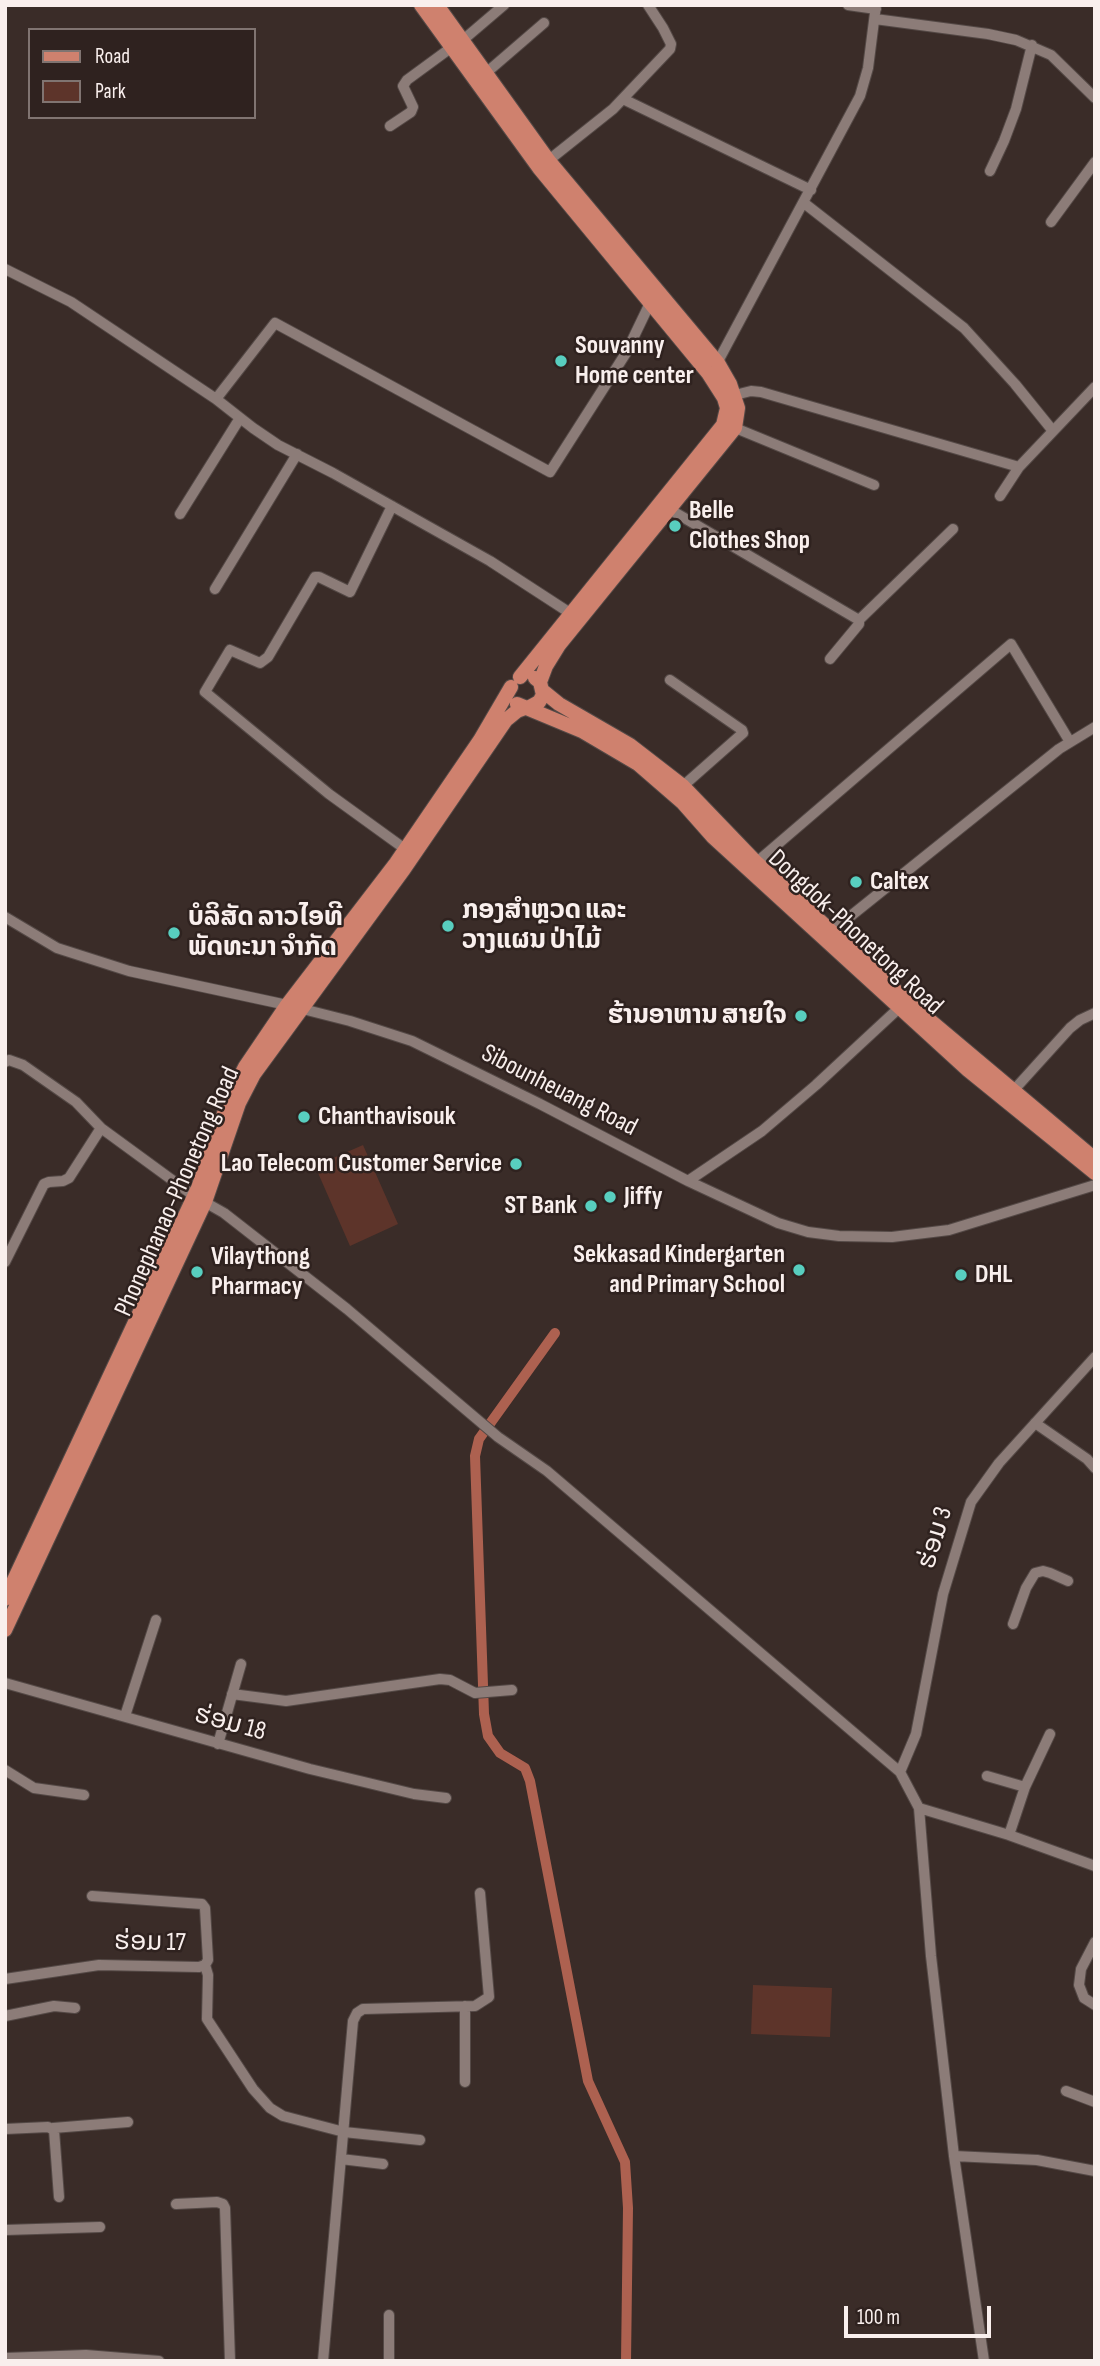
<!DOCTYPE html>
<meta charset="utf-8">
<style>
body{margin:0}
#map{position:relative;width:1100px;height:2366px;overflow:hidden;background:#3a2c28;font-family:"Sofia Sans Condensed",sans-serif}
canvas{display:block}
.frame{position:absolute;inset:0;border:7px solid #f9efed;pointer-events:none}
.legend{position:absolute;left:28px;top:28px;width:228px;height:91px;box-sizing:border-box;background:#2f221f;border:2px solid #807471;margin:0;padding:9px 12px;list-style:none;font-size:21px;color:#f9efed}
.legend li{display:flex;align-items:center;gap:14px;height:35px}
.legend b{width:35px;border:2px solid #807471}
.scale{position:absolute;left:844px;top:2306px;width:147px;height:32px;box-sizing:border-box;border:4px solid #f9efed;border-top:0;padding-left:9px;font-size:21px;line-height:24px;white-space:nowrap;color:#f9efed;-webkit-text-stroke:5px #2f221f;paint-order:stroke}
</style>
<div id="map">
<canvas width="1100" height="2366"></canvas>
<div class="frame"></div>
<ul class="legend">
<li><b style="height:9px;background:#cf816e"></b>Road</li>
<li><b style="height:19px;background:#5d342a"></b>Park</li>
</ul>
<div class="scale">100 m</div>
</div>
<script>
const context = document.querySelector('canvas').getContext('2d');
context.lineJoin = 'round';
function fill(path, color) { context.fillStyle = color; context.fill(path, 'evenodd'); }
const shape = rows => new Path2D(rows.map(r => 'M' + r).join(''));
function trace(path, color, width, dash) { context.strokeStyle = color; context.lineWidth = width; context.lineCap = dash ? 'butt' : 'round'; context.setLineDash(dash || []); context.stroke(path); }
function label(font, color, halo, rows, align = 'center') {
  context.font = font + ' "Sofia Sans Condensed","Noto Sans Lao",sans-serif'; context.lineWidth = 5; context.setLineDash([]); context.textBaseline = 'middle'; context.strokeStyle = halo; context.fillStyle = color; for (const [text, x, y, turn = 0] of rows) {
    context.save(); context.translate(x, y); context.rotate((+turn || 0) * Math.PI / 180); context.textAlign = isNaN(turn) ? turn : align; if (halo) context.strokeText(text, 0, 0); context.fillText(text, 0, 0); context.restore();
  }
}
fill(shape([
 [363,1145,398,1224,350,1246,315,1166],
 [753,1985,832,1988,830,2037,751,2034]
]), '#5d342a');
trace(shape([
 [555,1333,479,1439,475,1456,484,1714,488,1736,500,1753,525,1768,530,1781,588,2081,625,2162,628,2208,626,2361]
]), '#ad6150', 10);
const minor = shape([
 [848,5,876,9],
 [875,19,988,34,1016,40,1051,55,1095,98],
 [463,40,504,5],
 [486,73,544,23],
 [623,99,811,190],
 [390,126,411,112,413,107,403,86,407,80,452,47],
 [544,164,613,109,670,49,671,44,663,28,648,5],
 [990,171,1004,141,1016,109,1032,45],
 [804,203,964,328,1015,384,1053,431],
 [1051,222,1095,162],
 [5,269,71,302,216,399,253,428,278,445,333,473,490,561,570,613],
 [715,367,860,96,868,68,876,5],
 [735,395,751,391,761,392,1019,467],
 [216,399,275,323,550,472,626,353,651,301],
 [728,425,874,485],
 [1000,496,1019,467,1095,387],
 [392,506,350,592,319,577,315,577,268,657,260,663,230,650,205,692,329,794,405,849],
 [669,509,859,620],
 [180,514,240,418],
 [215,589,297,454],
 [830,659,859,624,859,620,953,529],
 [670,680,742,730,743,733,683,786],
 [751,867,1011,644,1070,742],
 [5,917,57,948,129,971,287,1005,350,1021,412,1041,540,1104,688,1181,778,1223,808,1232,839,1236,892,1237,949,1230,1095,1185],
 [827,935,1059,749,1095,727],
 [5,1062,9,1060,23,1065,76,1102,101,1128],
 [1013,1091,1070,1028,1080,1020,1095,1013],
 [688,1181,762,1131,816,1085,899,1008],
 [5,1262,44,1184,49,1182,63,1181,69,1178,101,1128,194,1196,224,1213,347,1309,498,1437,547,1471,900,1772,919,1808,931,1956,954,2156,984,2361],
 [1035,1423,1087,1459,1095,1468],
 [1013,1624,1026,1588,1035,1573,1043,1571,1050,1573,1068,1581],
 [5,1683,310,1769,414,1794,446,1798],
 [232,1694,286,1701,440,1679,450,1680,475,1693,512,1690],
 [125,1716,156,1620],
 [218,1744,241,1664],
 [5,1770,34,1788,84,1795],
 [900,1772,916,1734,943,1594,971,1502,999,1463,1095,1357],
 [987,1776,1025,1787],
 [919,1808,1009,1835,1095,1866],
 [1009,1835,1025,1787,1050,1734],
 [1095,1942,1081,1969,1079,1985,1084,1998,1095,2005],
 [205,1965,208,1975,207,2019,253,2089,270,2108,283,2116,344,2132,420,2140],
 [5,1979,99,1965,199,1967,205,1965,208,1960,205,1908,202,1904,92,1896],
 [5,2016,54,2006,75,2008],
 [465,2082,465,2006],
 [1066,2091,1095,2102],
 [53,2128,128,2122],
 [5,2129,48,2127,54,2130,59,2197],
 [954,2156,1037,2160,1095,2171],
 [341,2159,383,2164],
 [176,2204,217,2202,223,2204,225,2208,230,2361],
 [5,2230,100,2227],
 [5,2358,86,2355,159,2361],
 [323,2361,353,2021,357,2013,363,2009,475,2006,489,1997,480,1893],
 [389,2361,389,2315]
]);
const major = shape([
 [421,5,539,168,708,373,724,398,727,408,723,425,520,677],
 [437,5,549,161,718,363,730,384,738,408,735,428,731,433,559,645,546,666,540,682],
 [543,691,559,704,630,745,683,786,757,863,907,1001,1095,1159],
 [517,704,582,731,638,764,683,803,713,837,968,1070,1095,1173],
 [528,708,539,702,543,695,540,682,535,678],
 [5,1599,198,1188,230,1096,245,1067,287,1005,396,863,480,740,511,687],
 [5,1630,205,1202,239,1103,254,1074,404,869,506,720,517,711,525,708]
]);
trace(minor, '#544946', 12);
trace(major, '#544946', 16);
trace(minor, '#8c7c78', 10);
trace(major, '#cf816e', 14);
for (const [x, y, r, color] of [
 [561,361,7,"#58cebf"],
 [675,526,7,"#58cebf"],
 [856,882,7,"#58cebf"],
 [448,926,7,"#58cebf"],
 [174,933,7,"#58cebf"],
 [801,1016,7,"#58cebf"],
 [304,1117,7,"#58cebf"],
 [516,1164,7,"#58cebf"],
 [610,1197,7,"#58cebf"],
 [591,1206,7,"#58cebf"],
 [799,1270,7,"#58cebf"],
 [197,1272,7,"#58cebf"],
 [961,1275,7,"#58cebf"]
]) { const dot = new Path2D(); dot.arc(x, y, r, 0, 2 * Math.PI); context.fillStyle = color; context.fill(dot); trace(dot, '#2f221f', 2.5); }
label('bold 26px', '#f9efed', '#2f221f', [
 ["Souvanny",575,346],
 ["Home center",575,376],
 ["Belle",689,511],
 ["Clothes Shop",689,541],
 ["Caltex",870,882],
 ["ກອງສໍາຫຼວດ ແລະ",462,911],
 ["ວາງແຜນ ປ່າໄມ້",462,941],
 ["ບໍລິສັດ ລາວໄອທີ",188,918],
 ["ພັດທະນາ ຈຳກັດ",188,948],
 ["ຮ້ານອາຫານ ສາຍໃຈ",787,1016,"right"],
 ["Chanthavisouk",318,1117],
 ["Lao Telecom Customer Service",502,1164,"right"],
 ["Jiffy",624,1197],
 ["ST Bank",577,1206,"right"],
 ["Sekkasad Kindergarten",785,1255,"right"],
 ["and Primary School",785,1285,"right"],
 ["Vilaythong",211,1257],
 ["Pharmacy",211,1287],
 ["DHL",975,1275]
], 'left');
label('26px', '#f9efed', '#2f221f', [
 ["Dongdok-Phonetong Road",855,933,43],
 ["Sibounheuang Road",559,1091,27],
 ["Phonephanao-Phonetong Road",178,1192,-66],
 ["ຮ່ອມ 3",936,1538,-73],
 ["ຮ່ອມ 18",230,1724,15],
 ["ຮ່ອມ 17",150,1943,1]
]);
</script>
